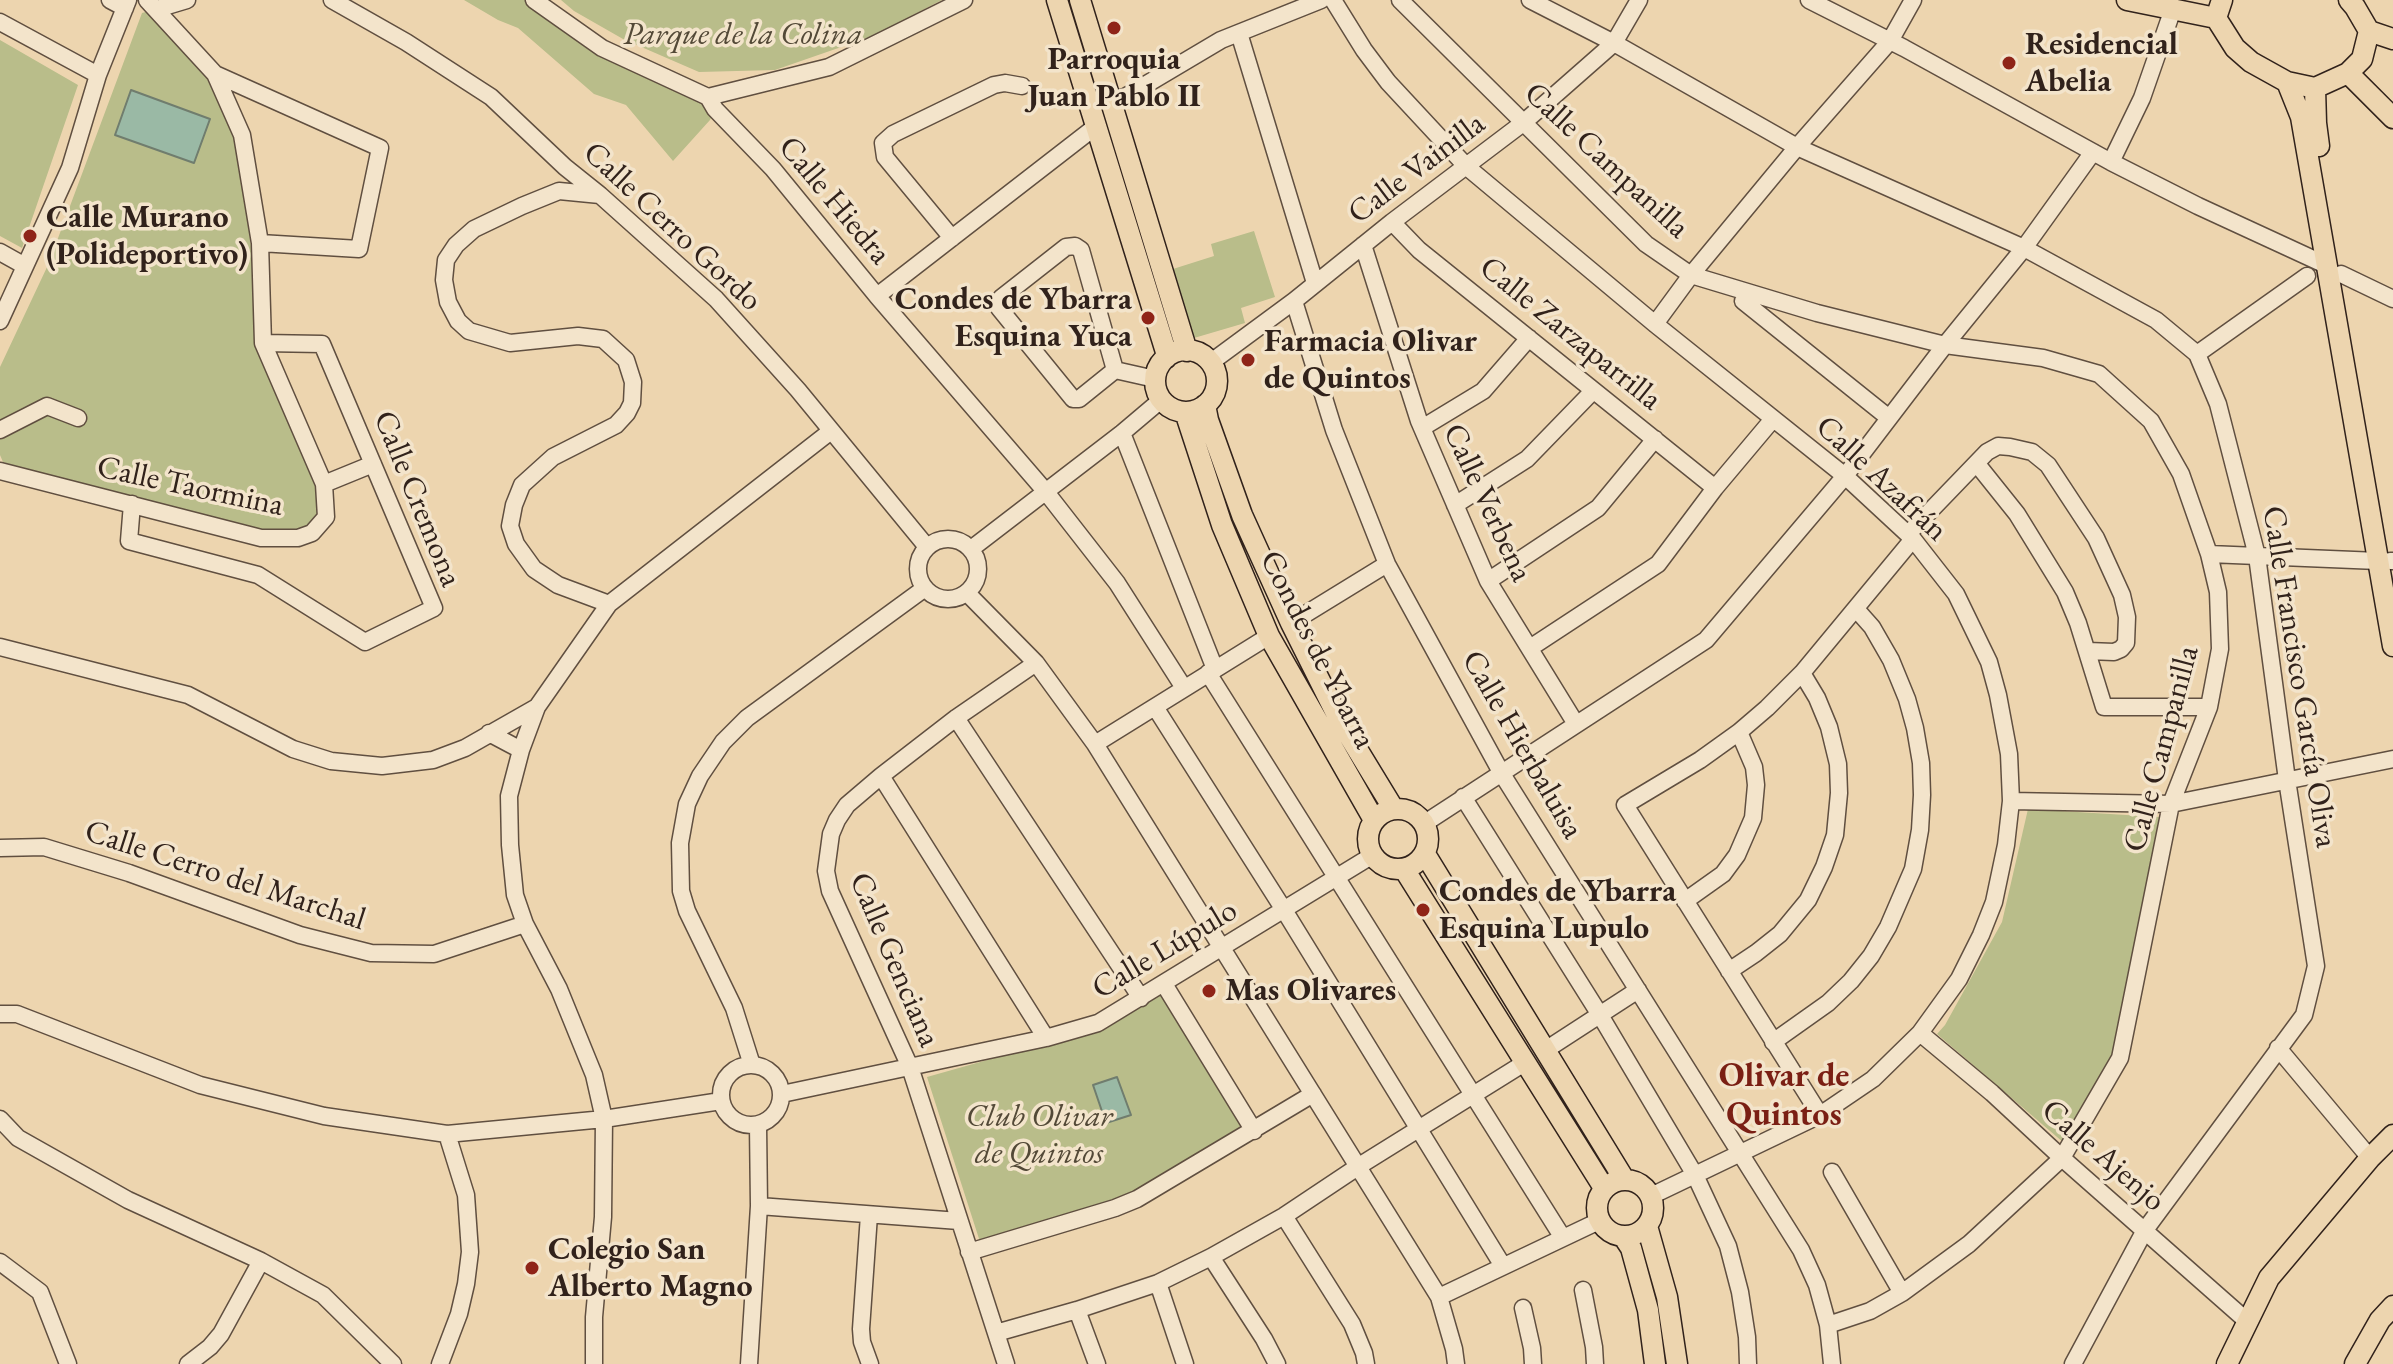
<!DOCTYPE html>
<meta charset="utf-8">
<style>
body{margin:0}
canvas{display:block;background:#edd5af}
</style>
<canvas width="2393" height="1364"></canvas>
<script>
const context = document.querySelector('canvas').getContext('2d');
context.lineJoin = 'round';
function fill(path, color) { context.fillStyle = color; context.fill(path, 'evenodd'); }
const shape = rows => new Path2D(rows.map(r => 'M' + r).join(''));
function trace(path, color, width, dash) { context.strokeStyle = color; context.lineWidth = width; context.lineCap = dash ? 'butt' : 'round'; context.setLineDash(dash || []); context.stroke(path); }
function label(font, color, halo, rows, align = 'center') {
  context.font = font + ' "EB Garamond",serif'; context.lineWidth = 7; context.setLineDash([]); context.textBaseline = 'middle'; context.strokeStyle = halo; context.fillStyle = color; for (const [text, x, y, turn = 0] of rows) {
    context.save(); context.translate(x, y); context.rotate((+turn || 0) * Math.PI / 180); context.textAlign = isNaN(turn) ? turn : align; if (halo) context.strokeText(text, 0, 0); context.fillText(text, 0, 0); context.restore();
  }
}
fill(shape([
 [464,0,534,0,715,109,710,120,673,161,626,105,594,94,518,28,498,20],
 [561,0,942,0,873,36,775,70,699,72,623,39,574,11],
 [149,11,210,79,237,135,263,343,324,484,312,533,298,538,132,504,3,462,0,455,0,367,48,265,142,13],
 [0,40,78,85,22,248,0,236],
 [1254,231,1275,297,1241,308,1245,323,1194,338,1173,269,1214,256,1211,244],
 [2028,809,2159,817,2114,1055,2064,1143,1937,1034,1945,1025,2002,922],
 [1163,991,1247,1128,1136,1194,981,1245,927,1077,1108,1026]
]), '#b9bd8a');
const water = shape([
 [131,90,210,119,194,163,115,135,131,90],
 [1117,1077,1131,1115,1106,1123,1093,1085,1117,1077]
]);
fill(water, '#9ab9a5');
trace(water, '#707d6e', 2);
const minor = shape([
 [110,0,125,8],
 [332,0,406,42,491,97,565,167,600,195,716,299,798,390,927,547],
 [534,0,602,48,708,97,715,109,773,169,877,296,1046,492,1117,583,1184,688],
 [1333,0,1364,50,1388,82,1467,167,1655,324,1845,476,1913,539,1956,594,1989,662,1998,695,2009,754,2011,801,2006,845,1994,902,1981,935,1959,979,1920,1033,1873,1079,1820,1115,1651,1196],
 [1400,0,1646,244,1691,275,1817,313,1945,345,2043,358,2099,374,2151,421,2181,474,2209,554,2218,592,2220,649,2209,707,2171,804,2120,1058,2062,1158,1969,1244,1902,1293,1870,1311,1828,1325],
 [1530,0,1614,43,1797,147,2024,248,2156,320,2197,354,2218,404,2257,556,2287,780,2316,966,2304,1015,2145,1230,2073,1364],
 [1809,0,1904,48,2111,162,2198,206,2326,265],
 [157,9,187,0],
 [0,22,98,75],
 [1239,33,1315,283],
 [215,74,380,148,359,249,260,243],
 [708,97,829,67,964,0],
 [1111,101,1125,97,1221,40,1321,0],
 [2111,162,2142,98,2173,9],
 [600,195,559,191,522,206,474,229,456,245,446,260,444,280,448,302,458,321,469,331,510,343,578,336,603,339,626,360,633,382,632,403,627,413,616,425,553,457,522,485,514,505,510,526,516,544,534,569,558,585,609,604],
 [1392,222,1419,250,1715,488],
 [952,238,885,157,883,143,893,134,994,85,1005,83,1022,86],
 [1363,245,1419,421,1488,581,1576,724],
 [0,252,25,266],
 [2341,274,2393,299],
 [877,296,1095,127],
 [1294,301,1334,430,1387,564,1502,774,1801,1250,1817,1285,1828,1325,1832,1364],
 [1743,301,1889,418],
 [0,321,70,168,98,75,128,0],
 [1655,324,1691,275,1797,147,1890,41,1913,0],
 [2197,354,2307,276],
 [1212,365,1214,360,1294,301,1392,222,1523,123,1614,43,1639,0],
 [1115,370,1081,250,1075,246,1066,247,1001,298,999,308,1073,399,1079,399,1115,370,1155,379],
 [1422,428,1483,391,1529,338],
 [0,430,47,406,78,418],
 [1122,433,1215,669],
 [1977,464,2017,514,2065,592,2078,623,2104,707,2209,707],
 [0,471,261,538,298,538,312,533,326,517,324,484,263,343,260,243,242,135,215,74,147,0],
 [324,484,373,464],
 [132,504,129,541,258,575,365,642,434,608,322,344,263,343],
 [1455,505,1527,459,1593,391],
 [1908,534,1987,452,1998,446,2010,447,2032,452,2048,465,2096,538,2122,595,2127,617,2126,643,2121,649,2114,652,2088,651],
 '918 569a30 30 0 1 1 60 0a30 30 0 1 1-60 0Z',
 [971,549,1122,433,1161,400],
 [2209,554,2378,561],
 [2390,561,2393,561],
 [1488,581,1598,508,1655,439],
 [967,593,1036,663,956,718,881,776,847,805,837,820,831,834,826,871,830,891,910,1067,1006,1364],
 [1291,623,1387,564],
 [0,647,188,695,293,749,331,761,382,766,433,760,465,748,537,707,609,604,831,431],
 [1530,648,1658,564,1715,488,1773,419],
 [1036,663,1095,744,1439,1297,1454,1349,1456,1364],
 [1208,673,1563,1238],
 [537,707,521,750,509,796,510,845,515,895,525,924,559,989,594,1075,604,1119,603,1217,594,1317,594,1364],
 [1155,707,1284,910,1503,1266],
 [956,718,1141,998],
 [489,733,521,750],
 [1095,744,1269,636],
 [881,776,1046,1038],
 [1463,797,1600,1015,1695,1175,1728,1246,1740,1292,1747,1337,1748,1364],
 [2011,801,2171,804,2393,759],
 [1425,823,1706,640,1845,476,1945,345,2024,248,2093,152],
 [0,848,44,847,129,873,300,935,371,953,434,954,525,924],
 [1685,901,1723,874,1737,855,1753,818,1756,785,1754,767,1739,732],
 [1729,971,1756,953,1780,934,1808,900,1824,867,1835,835,1839,793,1838,764,1829,727,1817,698,1802,673],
 [1164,984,1254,1131],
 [0,1014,17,1014,200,1085,324,1116,447,1134,604,1119,721,1101],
 [1920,1033,1992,1093,2062,1158,2248,1322],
 [1773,1042,1828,1003,1851,981,1871,956,1888,927,1913,869,1920,830,1922,795,1921,763,1915,728,1907,699,1891,660,1872,627,1856,609],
 [2278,1048,2370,1158],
 [1544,1051,1638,990],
 '721 1095a30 30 0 1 1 60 0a30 30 0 1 1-60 0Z',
 [752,1065,734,1008,687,911,681,891,680,843,687,804,700,776,723,742,747,718,925,588],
 [782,1094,1046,1038,1098,1023,1373,855],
 [1820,1115,1625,805,1700,760,1739,732,1767,708,1802,673,1913,539],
 [0,1119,18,1138,128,1200,261,1261,323,1295,393,1364],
 [1832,1172,1902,1293],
 [759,1206,959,1221],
 [869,1215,861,1329,862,1342,870,1364],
 [1284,1216,1352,1324,1364,1353,1366,1364],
 [969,1252,1115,1208,1137,1199,1313,1094],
 [1211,1257,1264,1339,1277,1364],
 [0,1262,40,1292,68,1364],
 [1158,1283,1185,1364],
 [1583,1290,1594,1347,1595,1364],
 [1439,1297,1599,1221],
 [1523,1308,1532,1348,1533,1364],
 [1077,1310,1097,1364],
 [996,1333,1077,1310,1158,1283,1211,1257,1284,1216,1359,1166,1526,1062],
 [188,1364,210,1347,221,1334,261,1261],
 [440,1364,459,1314,466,1284,470,1252,466,1195,447,1134],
 [749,1364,759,1206,758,1125]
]);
const major = shape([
 [1057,0,1166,352,1166,358],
 [1080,0,1187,351],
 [2127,0,2216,18],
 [2222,0,2216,18,2235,48,2251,62,2287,82,2315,88,2348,73,2362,59,2369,31,2355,7,2349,0],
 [2369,31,2393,39],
 [2348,73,2393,118],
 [2287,82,2301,117,2393,646],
 [2315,88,2316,123,2319,146],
 '1155 381a31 31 0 1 1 62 0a31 31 0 1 1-62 0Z',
 [1205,405,1208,420,1242,515,1291,623,1340,721,1393,808],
 [1185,412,1222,525,1269,636,1374,820],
 '1368 839a30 30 0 1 1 60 0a30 30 0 1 1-60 0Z',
 [1425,854,1624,1179],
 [1404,869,1604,1188],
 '1597 1208a28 28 0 1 1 56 0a28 28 0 1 1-56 0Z',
 [1647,1226,1667,1297,1677,1364],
 [1623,1236,1631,1248,1648,1310,1655,1364],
 [2227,1364,2269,1278,2370,1158,2393,1135],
 [2355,1364,2380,1320,2393,1306]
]);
trace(minor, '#604f40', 19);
trace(major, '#31221b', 23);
trace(minor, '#f3e4cb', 16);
trace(major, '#edd5af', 20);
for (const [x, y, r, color] of [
 [1114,28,8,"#8f2418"],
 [2009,63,8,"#8f2418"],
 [30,236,8,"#8f2418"],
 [1148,318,8,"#8f2418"],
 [1248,360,8,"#8f2418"],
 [1423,910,8,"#8f2418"],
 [1209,991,8,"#8f2418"],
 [532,1268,8,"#8f2418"]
]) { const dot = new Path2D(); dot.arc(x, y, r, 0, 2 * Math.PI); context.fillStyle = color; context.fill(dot); trace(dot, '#f3e4cb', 3); }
label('italic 32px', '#534937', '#f3e4cb', [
 ["Parque de la Colina",743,35],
 ["Club Olivar",1039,1117],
 ["de Quintos",1039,1154]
]);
label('bold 32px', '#31221b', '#f3e4cb', [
 ["Residencial",2025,45],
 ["Abelia",2025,82],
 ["Parroquia",1114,60,"center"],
 ["Juan Pablo II",1114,97,"center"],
 ["Calle Murano",46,218],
 ["(Polideportivo)",46,255],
 ["Condes de Ybarra",1132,300,"right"],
 ["Esquina Yuca",1132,337,"right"],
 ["Farmacia Olivar",1264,342],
 ["de Quintos",1264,379],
 ["Condes de Ybarra",1439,892],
 ["Esquina Lupulo",1439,929],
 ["Mas Olivares",1225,991],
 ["Colegio San",548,1250],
 ["Alberto Magno",548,1287]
], 'left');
label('32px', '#31221b', '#f3e4cb', [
 ["Calle Campanilla",1606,161,43],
 ["Calle Vainilla",1417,169,-37],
 ["Calle Hiedra",834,201,50],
 ["Calle Cerro Gordo",672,227,43],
 ["Calle Zarzaparrilla",1570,334,39],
 ["Calle Azafrán",1881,479,43],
 ["Calle Taormina",190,487,12],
 ["Calle Cremona",417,499,68],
 ["Calle Verbena",1487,503,65],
 ["Condes de Ybarra",1317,650,63],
 ["Calle Francisco García Oliva",2299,677,81],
 ["Calle Hierbaluisa",1522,745,60],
 ["Calle Campanilla",2162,749,-75],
 ["Calle Cerro del Marchal",225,876,18],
 ["Calle Lúpulo",1165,950,-31],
 ["Calle Genciana",894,960,67],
 ["Calle Ajenjo",2103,1156,41]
]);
label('bold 34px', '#7a1f14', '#f3e4cb', [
 ["Olivar de",1784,1077],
 ["Quintos",1784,1116]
]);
</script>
